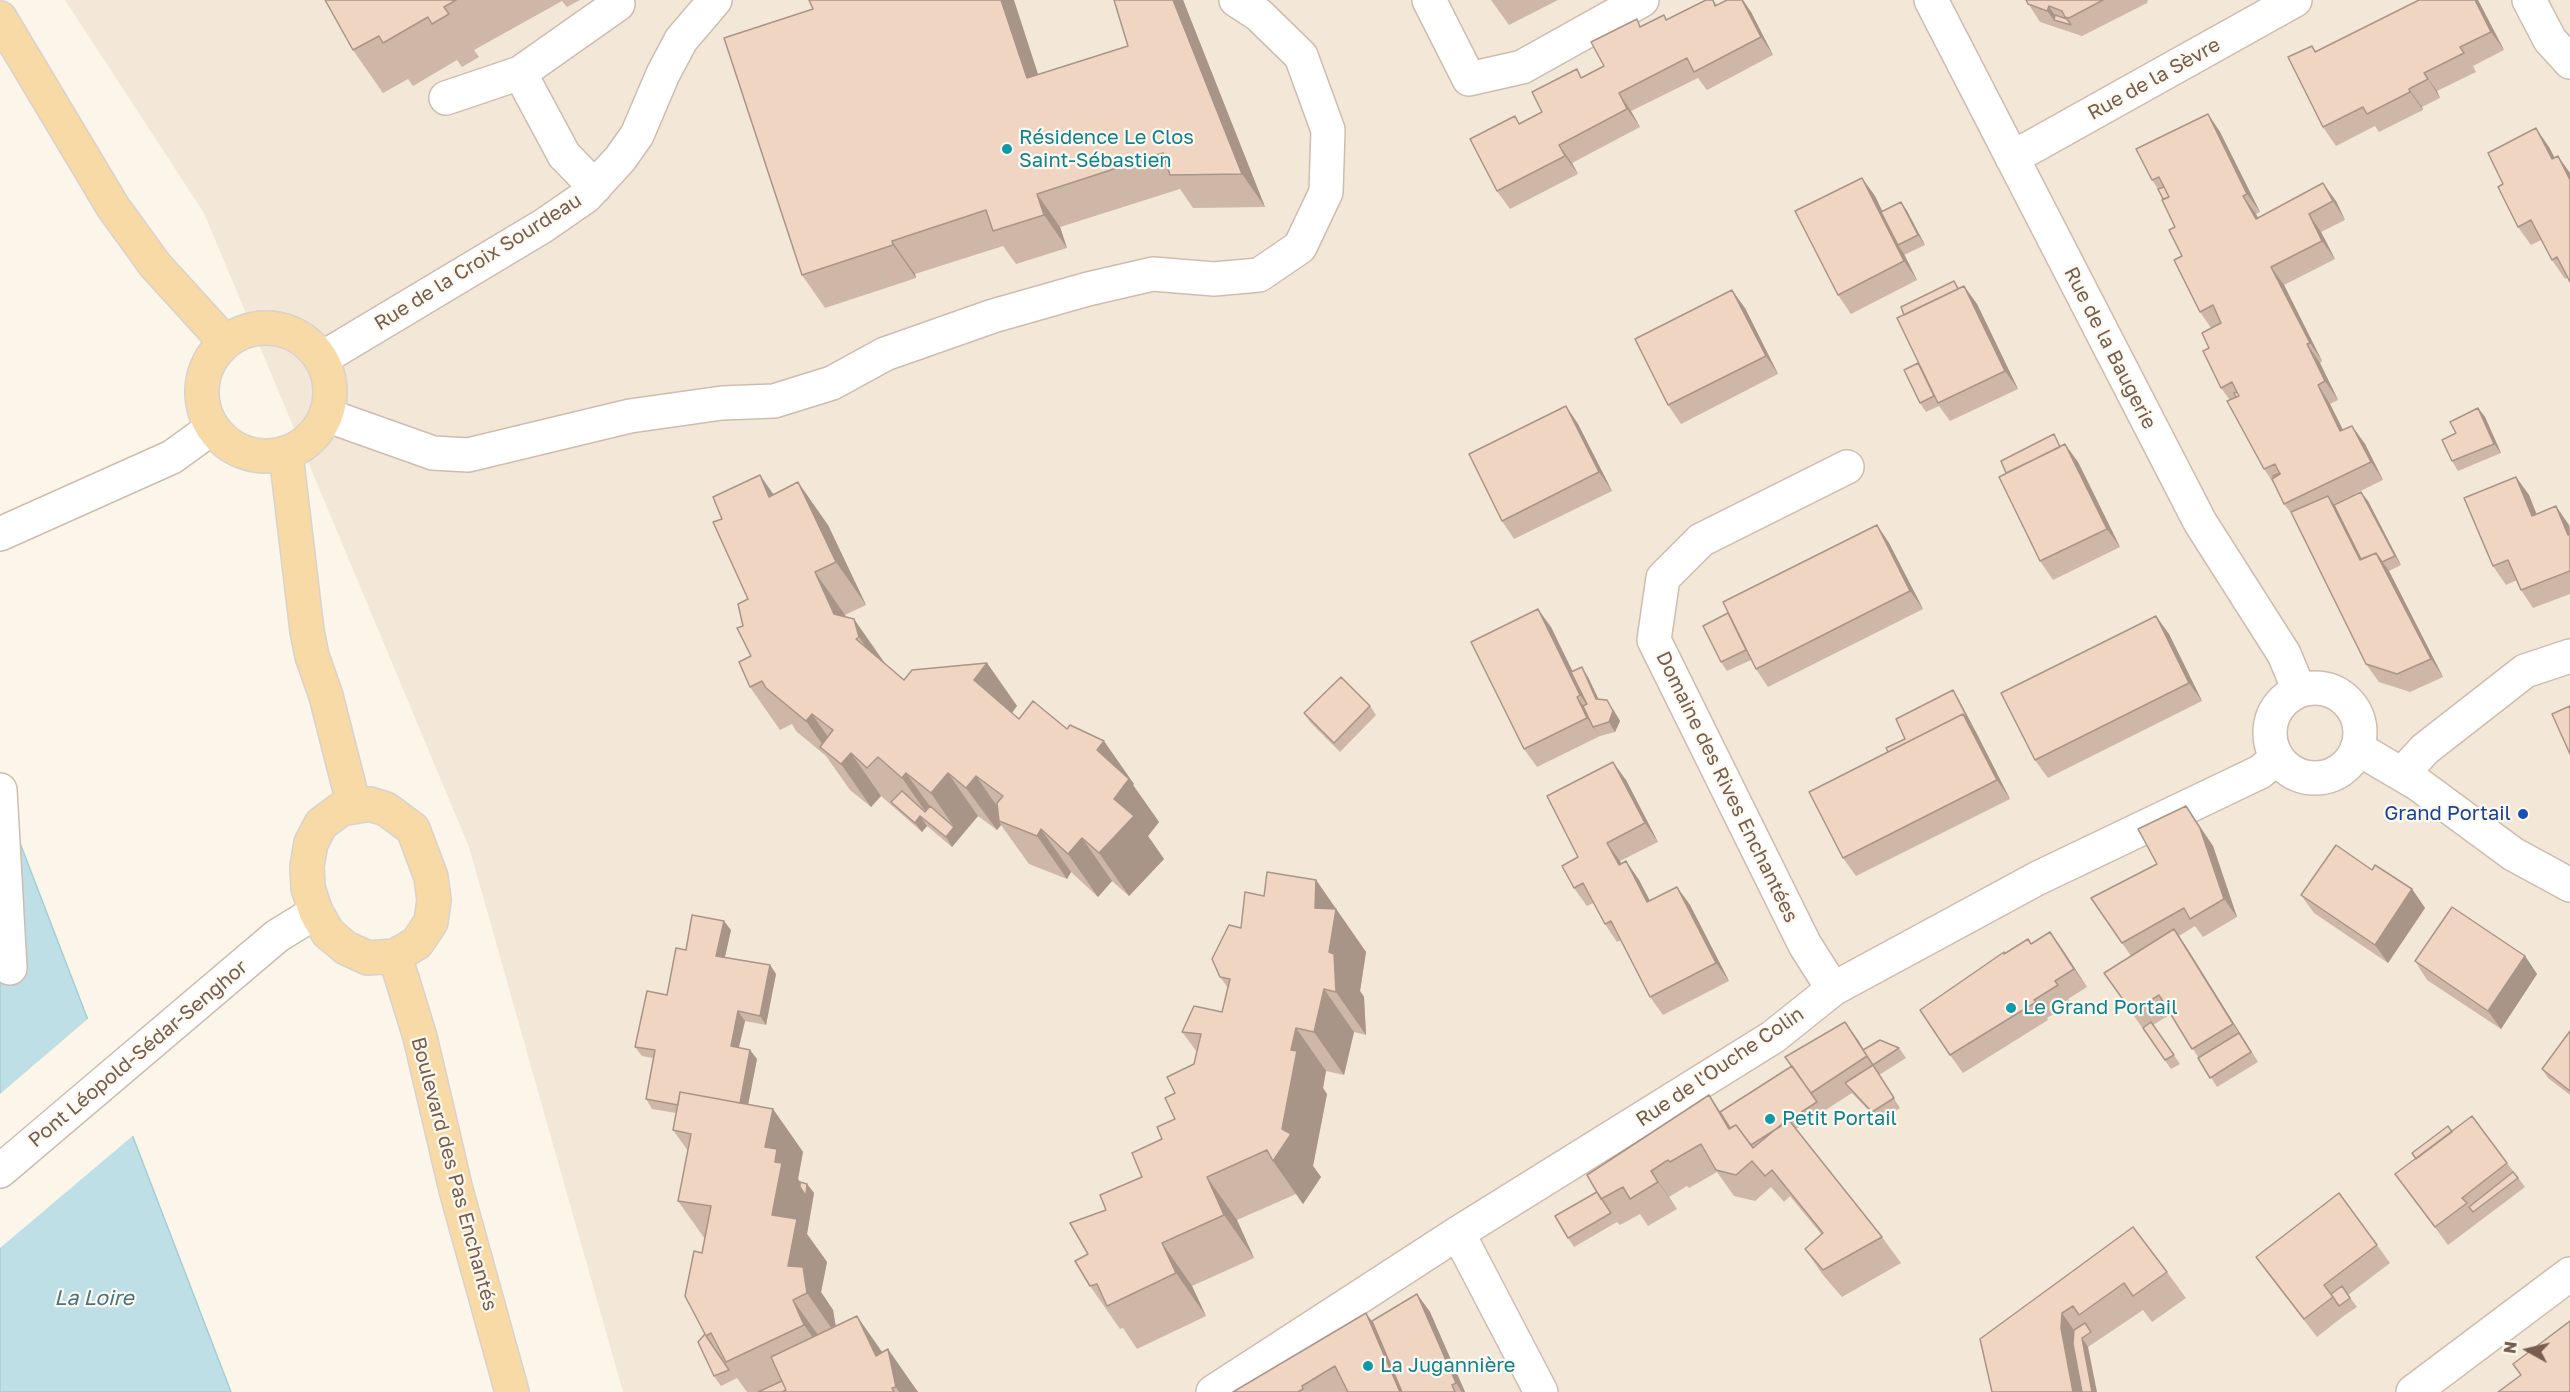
<!DOCTYPE html>
<meta charset="utf-8">
<style>
body{margin:0}
#map{position:relative;width:2570px;height:1392px;overflow:hidden;background:#fcf5e9;font-family:"Golos Text",sans-serif}
canvas{display:block}
.north{position:absolute;left:2498px;top:1320px;width:60px;height:60px;-webkit-text-stroke:4px #fef9f0;paint-order:stroke;rotate:278deg;font-size:16px;font-weight:700;line-height:24px;text-align:center;color:#765d4d}
.north::after{content:'';display:block;margin:auto;width:21px;height:27px;background:#765d4d;clip-path:polygon(50% 0,100% 100%,50% 72%,0 100%)}
</style>
<div id="map">
<canvas width="2570" height="1392"></canvas>
<div class="north">N</div>
</div>
<script>
const context = document.querySelector('canvas').getContext('2d');
context.lineJoin = 'round';
function fill(path, color) { context.fillStyle = color; context.fill(path, 'evenodd'); }
const shape = rows => new Path2D(rows.map(r => 'M' + r).join(''));
function trace(path, color, width, dash) { context.strokeStyle = color; context.lineWidth = width; context.lineCap = dash ? 'butt' : 'round'; context.setLineDash(dash || []); context.stroke(path); }
function label(font, color, halo, rows, align = 'center') {
  context.font = font + ' "Golos Text",sans-serif'; context.lineWidth = 4.5; context.setLineDash([]); context.textBaseline = 'middle'; context.strokeStyle = halo; context.fillStyle = color; for (const [text, x, y, turn = 0] of rows) {
    context.save(); context.translate(x, y); context.rotate((+turn || 0) * Math.PI / 180); context.textAlign = isNaN(turn) ? turn : align; if (halo) context.strokeText(text, 0, 0); context.fillText(text, 0, 0); context.restore();
  }
}
fill(shape([
 [65,0,2570,0,2570,1392,623,1392,469,847,204,213]
]), '#f3e7d8');
const water = shape([
 [0,791,231,1392,0,1392,0,791]
]);
fill(water, '#bedfe5');
trace(water, '#a5ced6', 1.5);
fill(shape([
 [90,1017,135,1134,0,1248,0,1094]
]), '#fcf5e9');
const minor = shape([
 [1429,0,1469,79,1522,67,1642,0],
 [1931,0,2200,522,2284,654,2299,690],
 [2529,0,2550,40,2570,62],
 [446,98,520,73],
 [2012,158,2295,0],
 [595,187,564,155,520,73,618,4],
 [321,359,543,226,585,197,620,159,637,135,663,74,681,40,715,0],
 [326,415,433,453,468,455,630,416,722,403,774,401,832,383,885,354,993,316,1088,289,1153,274,1214,279,1259,275,1300,247,1326,192,1328,130,1301,56,1259,15,1236,0],
 [0,534,172,457,212,428],
 '2270 733a45 45 0 1 1 90 0a45 45 0 1 1-90 0Z',
 [2357,748,2418,784,2513,854,2570,885],
 [2402,774,2425,749,2525,671,2570,656],
 [0,790,10,968],
 [1833,989,1805,945,1654,640,1663,578,1701,540,1847,467],
 [0,1171,277,936,316,912],
 [1458,1233,1541,1392],
 [1213,1392,1458,1233,1773,1037,1833,989,2038,878,2260,772,2276,759],
 [2413,1392,2570,1274]
]);
const major = shape([
 [0,18,113,207,155,265,225,342],
 '202 392a64 64 0 1 1 128 0a64 64 0 1 1-128 0Z',
 [286,454,307,631,312,656,326,696,354,806],
 [370,804,386,809,413,829,431,877,434,900,431,922,417,943,395,956,368,958,346,948,328,933,316,912,308,888,307,866,311,843,321,824,341,809,370,804],
 [395,956,420,1037,456,1190,512,1392]
]);
trace(minor, '#cebdaf', 36);
trace(major, '#d9d2cd', 36);
trace(minor, '#fff', 33);
trace(major, '#f7daa5', 33);
fill(shape([
 [325,0,580,0,567,7,562,1,474,50,479,57,462,67,457,60,413,86,408,79,383,93,353,50],
 [1114,0,1183,0,1265,207,1193,208,1180,189,1060,227,1067,248,1016,264,1003,246,915,274,916,278,825,308,802,275,1038,75,1128,46],
 [1491,0,1558,0,1509,25],
 [1713,0,1717,5,1751,12,1773,55,1707,90,1698,78,1631,111,1640,127,1572,163,1578,174,1510,209,1497,191,1520,123,1542,112,1582,77,1604,66,1642,27,1664,15,1667,20],
 [2026,0,2148,0,2147,3,2082,36,2040,22],
 [2478,0,2504,50,2473,66,2476,72,2437,91,2440,98,2422,107,2423,110,2379,132,2375,126,2336,146,2323,127,2312,46,2316,51],
 [2208,114,2220,132,2260,212,2256,214,2258,218,2336,201,2345,220,2321,232,2335,259,2284,285,2322,361,2320,363,2338,400,2330,404,2343,430,2352,426,2365,444,2383,480,2334,504,2368,501,2401,565,2389,571,2443,677,2410,692,2379,682,2366,664,2291,513,2284,504,2276,487,2264,469,2230,400,2221,388,2209,348,2211,328,2200,312,2182,256,2175,227,2158,189,2152,180],
 [2549,147,2554,158,2568,277,2565,279,2552,260,2541,240,2531,245,2518,227,2503,184],
 [1862,178,1875,196,1882,211,1901,202,1907,211,1925,245,1904,255,1904,254,1917,280,1851,314,1838,295],
 [1954,281,1959,288,1964,286,1977,304,2018,389,1950,421,1939,406,1926,412,1920,403,1918,363,1904,315],
 [1745,308,1778,374,1681,424,1668,405],
 [1566,406,1578,424,1612,491,1514,539,1502,521],
 [2478,408,2485,417,2501,453,2458,471,2452,461,2456,433],
 [2062,446,2078,462,2120,547,2053,580,2040,561],
 [2516,477,2529,495,2536,515,2569,525,2570,527,2570,594,2533,608,2521,590,2517,580,2506,585,2493,566],
 [773,495,828,525,866,605,845,615,846,617,885,664,904,680,987,663,1017,706,1012,713,1019,719,1134,784,1133,785,1159,822,1148,836,1164,859,1129,896,1112,881,1098,897,1071,872,1067,879,1029,864,1001,825,997,830,978,816,952,847,927,826,922,832,881,796,871,807,850,790,826,756,796,731,792,724,780,730,750,687,751,656,743,626,748,599],
 [1877,525,1889,543,1923,609,1768,687,1756,669,1751,660,1727,671,1721,662,1728,613],
 [2156,616,2169,634,2202,701,2048,778,2035,760],
 [1551,627,1573,672,1588,677,1599,700,1614,710,1620,721,1615,732,1600,736,1537,767,1524,749],
 [1953,690,1959,700,2010,799,1856,876,1843,858,1888,752,1905,739],
 [1370,706,1376,715,1340,752,1311,723,1304,713],
 [1626,780,1658,842,1620,861,1621,864,1626,861,1639,880,1650,901,1677,887,1690,905,1729,981,1663,1015,1650,997,1621,940,1617,942,1605,924,1593,903,1587,906,1574,888,1578,857],
 [2186,806,2213,846,2237,917,2203,937,2195,926,2179,936,2258,1062,2217,1087,2171,1014,2153,1025,2180,1064,2171,1069,2104,973,2131,956,2091,898,2157,864],
 [2372,870,2412,889,2425,908,2388,963,2314,913,2301,895],
 [1316,880,1366,952,1360,991,1364,997,1366,1035,1354,1032,1344,1075,1326,1071,1323,1088,1327,1094,1313,1166,1321,1177,1303,1204,1296,1194,1237,1220,1254,1258,1192,1286,1206,1316,1137,1349,1123,1328,1120,1329,1090,1286,1080,1258,1088,1254,1106,1210,1142,1177,1162,1139,1175,1119,1175,1093,1194,1064,1197,1052,1182,1032,1222,1012,1228,988,1220,977,1241,928,1264,896],
 [731,930,725,957,770,965,776,974,766,1025,745,1021,739,1047,757,1059,748,1105,773,1109,803,1152,798,1179,800,1182,807,1184,814,1193,807,1234,827,1262,821,1292,833,1310,836,1326,882,1352,918,1392,747,1392,737,1378,721,1386,714,1376,705,1334,702,1253,705,1239,678,1201,688,1151,673,1130,676,1113,652,1109,646,1099,653,1058,642,1056,635,1047,667,995,686,950],
 [2050,932,2087,987,2068,999,2071,1003,2047,1018,2048,1020,1963,1073,1950,1055,2005,954,2032,944],
 [2525,956,2537,974,2501,1029,2427,980,2415,961],
 [2570,1031,2570,1095,2548,1078,2542,1069],
 [1858,1040,1864,1050,1899,1048,1906,1058,1879,1075,1900,1108,1879,1121,1852,1093,1796,1129,1882,1237,1901,1263,1842,1297,1823,1275,1805,1249,1822,1235,1790,1196,1784,1202,1771,1187,1755,1201,1734,1196,1717,1172,1689,1188,1687,1186,1669,1197,1677,1209,1648,1226,1640,1214,1620,1225,1617,1222,1574,1247,1568,1238,1597,1192,1720,1112],
 [2472,1116,2525,1187,2448,1245,2395,1174],
 [2133,1227,2167,1272,2186,1298,2152,1322,2143,1310,2088,1347,1992,1392],
 [2377,1245,2390,1263,2348,1295,2357,1307,2345,1315,2344,1313,2345,1315,2317,1337,2269,1275,2256,1257],
 [1417,1294,1430,1312,1465,1392,1233,1392,1366,1313,1372,1321]
]), '#ceb7a7');
fill(shape([
 [1001,0,1014,0,1050,111,1027,78],
 [1173,0,1183,0,1265,207,1242,174],
 [1742,0,1743,0,1751,12,1773,55,1761,37],
 [2475,0,2478,0,2504,50,2491,32],
 [2049,6,2059,22,2054,20,2047,11],
 [2424,73,2437,91,2440,98,2428,79],
 [2409,89,2422,107,2423,110,2410,92],
 [1619,93,1631,111,1640,127,1627,109],
 [2208,114,2220,132,2260,212,2247,194],
 [2536,128,2549,147,2565,177,2552,159],
 [1559,145,1572,163,1578,174,1565,156],
 [2558,156,2570,173,2570,180],
 [1862,178,1875,196,1899,245,1898,245,1904,254,1917,280,1904,261],
 [2323,183,2336,201,2345,220,2333,201],
 [1037,194,1060,227,1067,248,1044,215],
 [2243,196,2256,214,2268,238,2256,219],
 [1901,202,1907,211,1925,245,1918,235],
 [2309,214,2321,232,2335,259,2322,241],
 [892,241,915,274,916,278,893,245],
 [2271,267,2284,285,2322,361,2310,343],
 [1964,286,1977,304,2018,389,2005,371],
 [1732,290,1745,308,1778,374,1766,356],
 [2307,344,2320,363,2338,400,2325,381],
 [2318,385,2330,404,2353,450,2340,431],
 [1566,406,1578,424,1612,491,1599,472],
 [2478,408,2485,417,2501,453,2494,444],
 [2352,426,2365,444,2383,480,2371,462],
 [2065,444,2078,462,2120,547,2107,529],
 [760,475,790,518,769,497],
 [2516,477,2529,495,2545,535,2532,516],
 [798,482,828,525,866,605,836,562],
 [2361,492,2368,501,2401,565,2395,556],
 [2328,496,2341,514,2366,569,2360,560],
 [2556,506,2569,525,2570,538,2568,535],
 [1877,525,1889,543,1923,609,1910,591],
 [2376,553,2389,571,2443,677,2431,659],
 [815,572,845,615,864,657,834,614],
 [1538,609,1551,627,1593,714,1580,695],
 [2156,616,2169,634,2202,701,2189,683],
 [854,619,884,662,889,680,859,637],
 [987,663,1017,706,1004,723,974,680],
 [1582,667,1588,677,1603,709,1596,699],
 [1953,690,1959,700,1976,732,1970,723],
 [1577,697,1590,715,1593,727,1600,736,1587,718],
 [1607,700,1620,721,1615,732,1609,722],
 [812,714,842,757,830,755,806,721],
 [1963,714,1976,732,2010,799,1997,780],
 [1104,741,1134,784,1133,785,1159,822,1148,836,1164,859,1129,896,1099,853,1114,799,1097,750],
 [851,753,881,796,871,807,841,764],
 [1613,762,1626,780,1658,842,1645,823],
 [906,773,937,816,932,821,902,778],
 [948,773,978,816,952,847,946,837,954,827,931,793],
 [976,776,1006,819,999,821,1001,825,997,830,966,788],
 [2186,806,2213,846,2237,917,2224,899],
 [920,816,927,826,922,832,915,823],
 [1041,829,1071,872,1067,879,1037,836],
 [1082,838,1112,881,1098,897,1068,854],
 [1607,843,1620,861,1631,884,1619,865],
 [1626,861,1639,880,1660,920,1647,902],
 [1316,880,1366,952,1360,991,1364,997,1366,1035,1336,992,1329,952,1315,908],
 [1677,887,1690,905,1729,981,1716,963],
 [2412,889,2425,908,2388,963,2375,945],
 [724,921,731,930,723,965,716,956],
 [2174,929,2187,948,2258,1062,2233,1024],
 [2050,932,2063,950,2087,987,2074,969],
 [2525,956,2537,974,2501,1029,2488,1011],
 [770,965,776,974,766,1025,760,1016],
 [1324,989,1354,1032,1344,1075,1314,1032],
 [738,1011,745,1021,737,1055,731,1046],
 [1845,1022,1858,1040,1873,1065,1867,1056],
 [1296,1028,1326,1071,1323,1088,1327,1094,1313,1166,1321,1177,1303,1204,1273,1161,1282,1129,1291,1050],
 [750,1050,757,1059,741,1141,735,1132],
 [1709,1095,1727,1122,1741,1145,1729,1129],
 [773,1109,803,1152,798,1179,806,1191,807,1184,814,1193,807,1234,827,1262,821,1292,833,1310,837,1336,788,1266,772,1215,765,1147],
 [1651,1171,1669,1197,1677,1209,1658,1182],
 [1207,1177,1237,1220,1254,1258,1224,1215],
 [1162,1243,1192,1286,1206,1316,1176,1273],
 [1417,1294,1430,1312,1465,1392,1462,1392,1456,1383],
 [793,1300,823,1342,834,1368,804,1325],
 [1366,1313,1384,1340,1407,1392,1400,1392],
 [2062,1313,2080,1339,2087,1392,2073,1392,2061,1328],
 [857,1316,887,1359,888,1349,918,1392,899,1392,876,1356],
 [2082,1338,2088,1347,2097,1392,2092,1392]
]), '#a89588');
const building = shape([
 [325,0,456,0,444,7,449,14,432,24,428,17,383,43,379,36,353,50,325,0],
 [809,0,1001,0,1027,78,1128,46,1114,0,1173,0,1242,174,1170,175,1163,153,1037,194,1044,215,993,231,986,210,892,241,893,245,802,275,724,38,813,9,809,0],
 [1706,0,1713,0,1715,6,1727,0,1742,0,1761,37,1694,72,1687,58,1619,93,1627,109,1559,145,1565,156,1497,191,1470,139,1515,116,1519,124,1542,112,1532,92,1577,69,1581,78,1604,66,1591,42,1637,19,1640,27,1664,15,1666,20,1706,0],
 [2026,0,2103,0,2069,18,2065,17,2062,11,2049,6,2047,11,2028,4,2026,0],
 [2419,0,2475,0,2491,32,2460,47,2464,53,2424,73,2428,79,2409,89,2410,92,2367,114,2363,107,2323,127,2288,57,2312,46,2315,52,2419,0],
 [2055,15,2067,19,2071,25,2054,20,2055,15],
 [2208,114,2247,194,2243,196,2256,219,2323,183,2333,201,2309,214,2322,241,2271,267,2310,343,2307,344,2325,381,2318,385,2340,431,2352,426,2371,462,2284,504,2272,479,2280,474,2275,464,2264,469,2227,401,2239,396,2232,382,2221,388,2203,351,2209,348,2202,333,2221,323,2213,305,2200,312,2174,260,2182,256,2169,230,2175,227,2162,200,2169,197,2159,177,2152,180,2136,149,2208,114],
 [2536,128,2552,159,2558,156,2570,180,2570,282,2557,257,2552,260,2531,220,2518,227,2498,187,2503,184,2488,153,2536,128],
 [1862,178,1904,261,1838,295,1795,211,1862,178],
 [2164,187,2169,197,2163,199,2158,189,2164,187],
 [1901,202,1918,235,1898,245,1881,212,1901,202],
 [1954,281,1958,289,1904,315,1901,307,1954,281],
 [1964,286,2005,371,1938,403,1897,318,1964,286],
 [1732,290,1766,356,1668,405,1635,339,1732,290],
 [1918,363,1934,396,1920,403,1904,370,1918,363],
 [2237,392,2239,396,2236,397,2234,393,2237,392],
 [1566,406,1599,472,1502,521,1469,454,1566,406],
 [2478,408,2494,444,2452,461,2442,440,2456,433,2450,422,2478,408],
 [2054,434,2060,447,2006,473,2001,461,2054,434],
 [2065,444,2107,529,2040,561,1999,477,2065,444],
 [2280,473,2280,474,2274,478,2273,476,2280,473],
 [760,475,769,497,798,482,836,562,815,572,834,614,854,619,859,637,856,639,904,680,912,670,987,663,974,680,1019,719,1033,701,1067,729,1070,725,1104,741,1097,750,1129,779,1114,799,1134,816,1099,853,1082,838,1068,854,1041,829,1037,836,999,821,997,803,1003,796,976,776,966,788,948,773,931,793,906,773,902,778,878,757,867,768,851,753,841,764,820,747,833,730,812,714,806,721,766,688,762,681,750,687,739,662,751,656,737,628,743,626,738,604,748,599,713,522,722,519,713,497,760,475],
 [2516,477,2532,516,2556,506,2568,535,2570,534,2570,571,2521,590,2508,560,2493,566,2464,498,2516,477],
 [2361,492,2395,556,2382,562,2376,553,2361,559,2334,505,2361,492],
 [2328,496,2360,560,2376,553,2431,659,2397,674,2366,664,2291,512,2328,496],
 [1877,525,1910,591,1756,669,1723,602,1877,525],
 [1538,609,1580,695,1577,697,1587,718,1524,749,1471,642,1538,609],
 [1728,613,1746,650,1721,662,1703,626,1728,613],
 [2156,616,2189,683,2035,760,2001,693,2156,616],
 [1582,667,1596,699,1607,700,1613,711,1609,722,1593,727,1583,706,1587,704,1571,672,1582,667],
 [1341,677,1370,706,1334,743,1304,713,1341,677],
 [1953,690,1970,723,1963,714,1888,752,1886,748,1905,739,1896,719,1953,690],
 [2570,706,2570,754,2552,714,2570,706],
 [1963,714,1997,780,1843,858,1809,792,1963,714],
 [1613,762,1645,823,1607,843,1619,865,1626,861,1647,902,1677,887,1716,963,1650,997,1611,921,1605,924,1583,883,1574,888,1562,866,1578,857,1547,796,1613,762],
 [902,791,925,812,930,806,954,827,946,837,920,816,915,823,891,802,902,791],
 [2186,806,2200,828,2224,899,2190,919,2184,908,2122,943,2091,898,2157,864,2138,829,2186,806],
 [2336,845,2372,870,2375,865,2412,889,2375,945,2301,895,2336,845],
 [1267,872,1316,880,1315,908,1336,909,1329,952,1334,954,1336,992,1324,989,1314,1032,1296,1028,1291,1050,1297,1051,1282,1129,1291,1134,1273,1161,1267,1150,1207,1177,1224,1215,1162,1243,1176,1273,1107,1306,1097,1284,1090,1286,1075,1261,1088,1254,1070,1223,1106,1210,1100,1195,1142,1177,1132,1153,1162,1139,1157,1127,1175,1119,1165,1098,1175,1093,1167,1077,1194,1064,1201,1034,1182,1032,1194,1006,1222,1012,1230,979,1220,977,1212,959,1229,925,1241,928,1245,892,1264,896,1267,872],
 [2452,907,2525,956,2488,1011,2415,961,2452,907],
 [692,915,724,921,716,956,770,965,760,1016,738,1011,731,1046,750,1050,740,1103,680,1092,678,1105,646,1099,655,1050,635,1047,647,991,667,995,676,948,686,950,692,915],
 [2174,929,2233,1024,2192,1049,2159,995,2132,1012,2104,973,2174,929],
 [2050,932,2074,969,2055,981,2058,985,2034,1000,2036,1002,1950,1055,1920,1010,2004,952,2004,954,2028,939,2031,944,2050,932],
 [1845,1022,1867,1056,1811,1093,1785,1057,1845,1022],
 [2151,1022,2174,1055,2165,1060,2143,1028,2151,1022],
 [2570,1031,2570,1091,2542,1069,2570,1031],
 [2239,1033,2251,1052,2210,1078,2198,1058,2239,1033],
 [1880,1040,1899,1048,1873,1065,1863,1050,1880,1040],
 [1873,1065,1894,1098,1872,1112,1845,1083,1873,1065],
 [1792,1066,1817,1102,1789,1120,1788,1119,1781,1126,1751,1145,1736,1125,1730,1128,1720,1112,1792,1066],
 [680,1092,773,1109,765,1147,777,1149,775,1162,782,1163,772,1215,797,1219,788,1266,803,1267,807,1293,793,1300,804,1325,726,1362,711,1333,706,1336,685,1296,694,1251,702,1253,711,1206,678,1201,691,1134,673,1130,680,1092],
 [1709,1095,1729,1129,1736,1125,1753,1148,1788,1119,1882,1237,1823,1270,1805,1249,1823,1233,1772,1170,1765,1176,1752,1161,1736,1175,1716,1170,1701,1144,1670,1162,1668,1160,1651,1171,1658,1182,1630,1199,1623,1187,1601,1199,1587,1175,1709,1095],
 [2472,1116,2507,1163,2462,1198,2467,1203,2435,1227,2395,1174,2472,1116],
 [2448,1126,2452,1132,2416,1159,2412,1153,2448,1126],
 [2513,1172,2518,1178,2473,1212,2469,1207,2513,1172],
 [800,1182,807,1184,806,1196,800,1187,800,1182],
 [1597,1192,1611,1213,1568,1238,1555,1216,1597,1192],
 [2339,1193,2377,1245,2324,1285,2333,1297,2304,1319,2256,1257,2339,1193],
 [2133,1227,2167,1272,2133,1296,2124,1283,2079,1315,2073,1306,2062,1313,2061,1328,2073,1392,1992,1392,1980,1339,2133,1227],
 [2342,1286,2350,1298,2339,1306,2331,1294,2342,1286],
 [1417,1294,1456,1383,1452,1385,1455,1392,1402,1392,1372,1321,1417,1294],
 [1366,1313,1400,1392,1348,1392,1335,1366,1302,1386,1303,1389,1298,1392,1233,1392,1366,1313],
 [857,1316,876,1356,888,1349,896,1387,892,1388,894,1392,782,1392,786,1390,771,1357,857,1316],
 [2570,1321,2570,1392,2498,1392,2521,1375,2513,1364,2570,1321],
 [2085,1323,2091,1332,2082,1338,2092,1392,2082,1392,2073,1344,2074,1330,2085,1323],
 [705,1334,706,1336,729,1370,714,1376,698,1342,705,1334],
 [782,1381,786,1390,782,1392,758,1392,782,1381]
]);
fill(building, '#f0d5c2');
trace(building, '#a89588', 1.5);
for (const [x, y, r, color] of [
 [1007,149,6,"#0f9aa8"],
 [2523,814,6,"#1a4fb4"],
 [2011,1008,6,"#0f9aa8"],
 [1770,1119,6,"#0f9aa8"],
 [1368,1366,6,"#0f9aa8"]
]) { const dot = new Path2D(); dot.arc(x, y, r, 0, 2 * Math.PI); context.fillStyle = color; context.fill(dot); trace(dot, '#fef9f0', 2); }
label('20px', '#765d4d', '#fef9f0', [
 ["Rue de la Sèvre",2154,79,-29],
 ["Rue de la Croix Sourdeau",478,262,-32],
 ["Rue de la Baugerie",2110,348,63],
 ["Domaine des Rives Enchantées",1727,787,64],
 ["Pont Léopold-Sédar-Senghor",138,1054,-40],
 ["Rue de l'Ouche Colin",1720,1067,-34],
 ["Boulevard des Pas Enchantés",454,1174,75]
]);
label('20px', '#0d838f', '#fef9f0', [
 ["Résidence Le Clos",1019,138],
 ["Saint-Sébastien",1019,161],
 ["Le Grand Portail",2023,1008],
 ["Petit Portail",1782,1119],
 ["La Jugannière",1380,1366]
], 'left');
label('20px', '#164399', '#fef9f0', [
 ["Grand Portail",2511,814]
], 'right');
label('italic 21px', '#447581', '#fef9f0', [
 ["La Loire",94,1298]
]);
</script>
